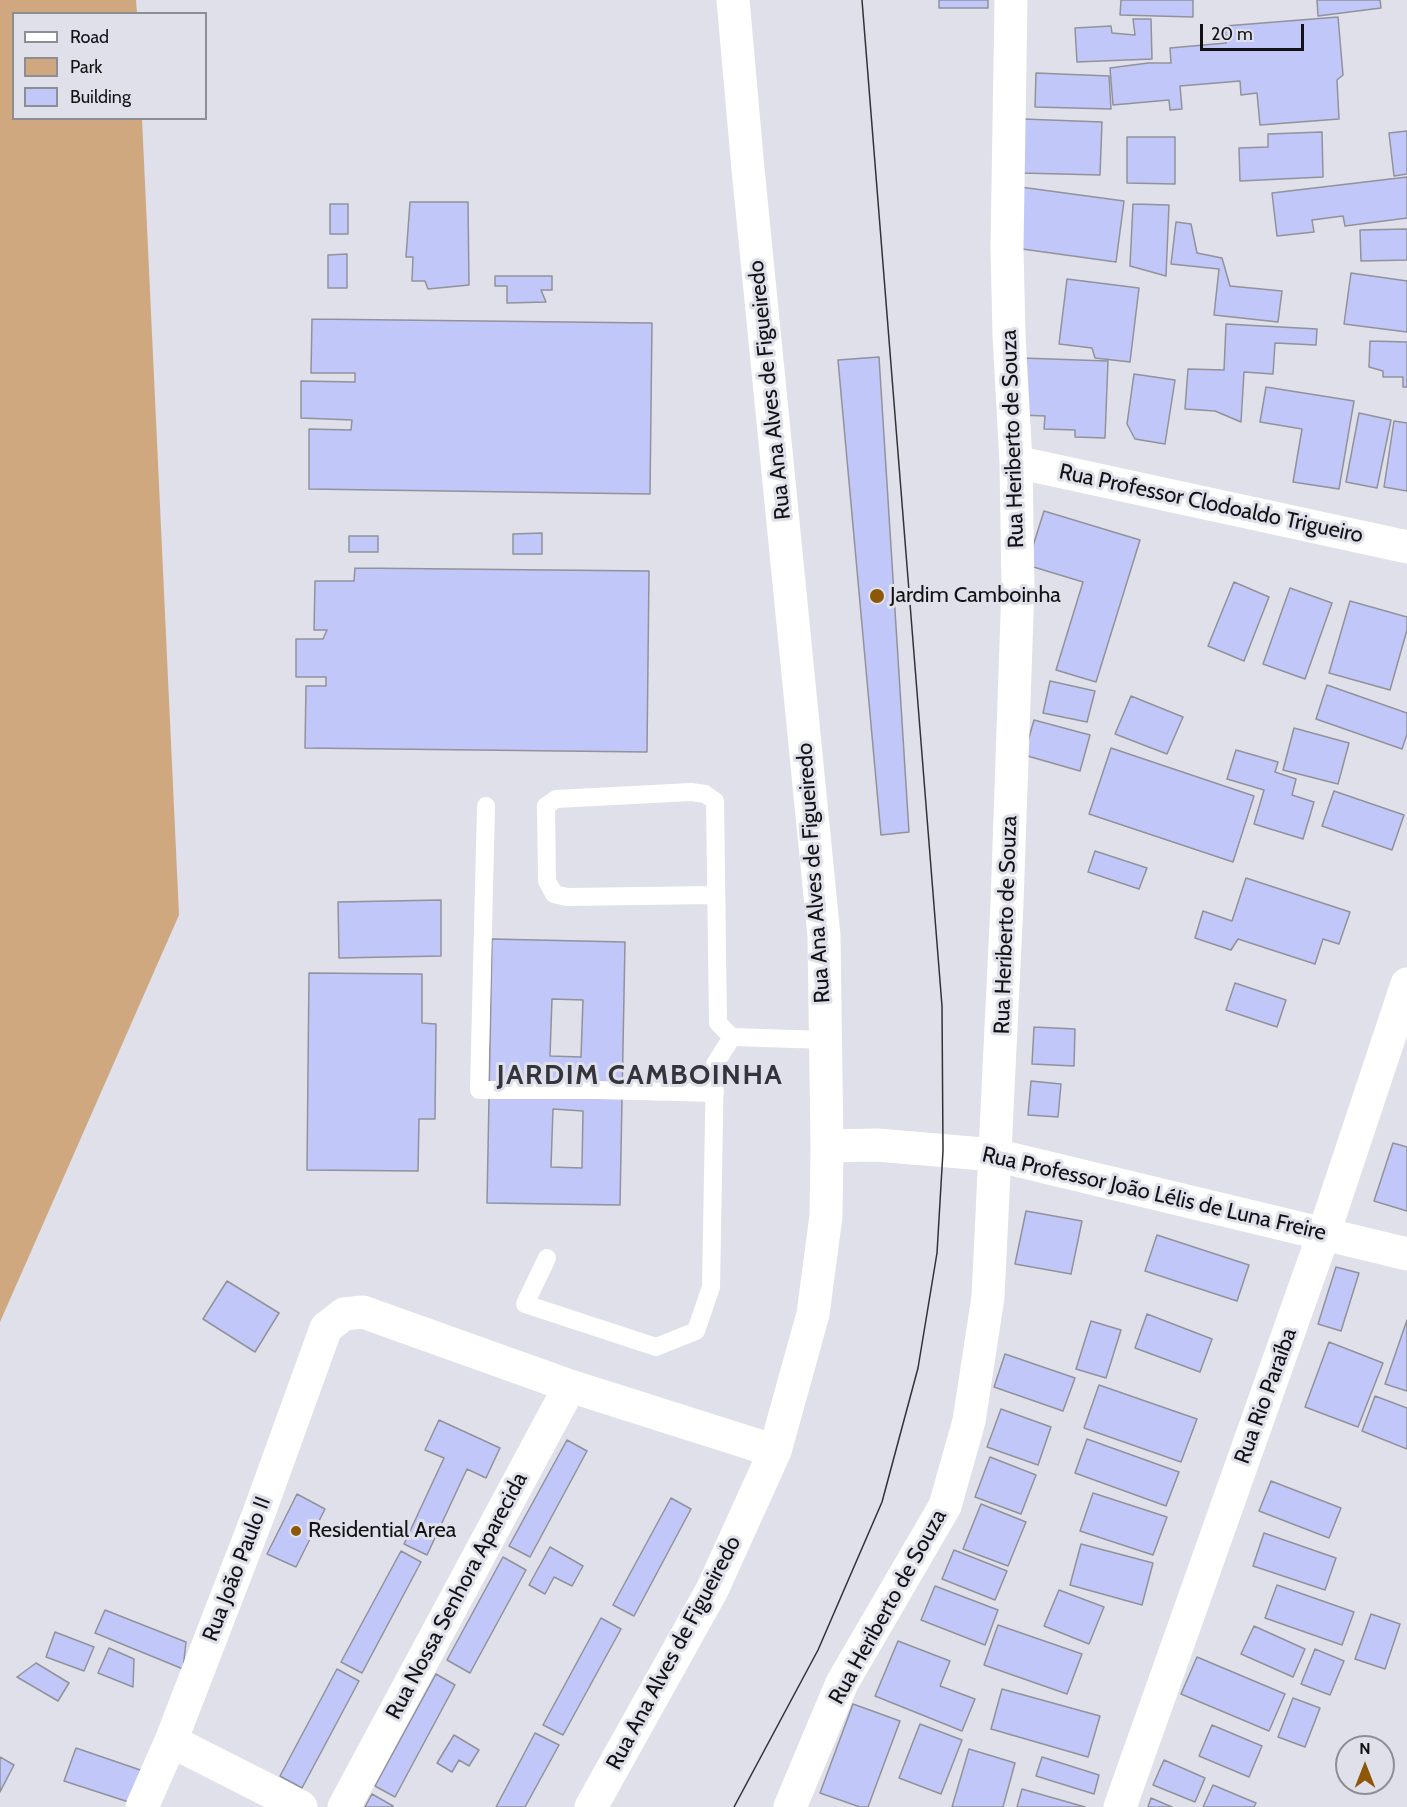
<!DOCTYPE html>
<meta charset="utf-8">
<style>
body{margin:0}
#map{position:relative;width:1407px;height:1807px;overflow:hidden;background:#dfe0e9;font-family:Cabin,sans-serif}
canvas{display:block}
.legend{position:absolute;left:12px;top:12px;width:195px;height:108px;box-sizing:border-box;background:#dfe0e9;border:2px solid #8d8e94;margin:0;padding:8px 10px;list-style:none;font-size:18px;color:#121215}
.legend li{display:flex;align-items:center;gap:12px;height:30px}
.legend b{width:30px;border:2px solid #8d8e94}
.north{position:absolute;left:1335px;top:1735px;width:60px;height:60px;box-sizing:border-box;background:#dfe0e9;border:2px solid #8d8e94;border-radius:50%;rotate:0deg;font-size:16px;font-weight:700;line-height:24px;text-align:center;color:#121215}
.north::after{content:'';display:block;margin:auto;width:21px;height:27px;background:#8d5708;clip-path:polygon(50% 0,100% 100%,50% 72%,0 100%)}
.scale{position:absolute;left:1200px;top:24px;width:104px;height:27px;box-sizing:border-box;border:3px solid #121215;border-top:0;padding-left:8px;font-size:18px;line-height:21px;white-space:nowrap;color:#121215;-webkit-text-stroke:4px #dfe0e9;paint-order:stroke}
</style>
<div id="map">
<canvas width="1407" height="1807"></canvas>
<ul class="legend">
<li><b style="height:8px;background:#fff"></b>Road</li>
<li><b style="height:16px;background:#cfa87f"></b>Park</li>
<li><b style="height:16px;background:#c1c7f8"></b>Building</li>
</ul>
<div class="north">N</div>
<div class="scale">20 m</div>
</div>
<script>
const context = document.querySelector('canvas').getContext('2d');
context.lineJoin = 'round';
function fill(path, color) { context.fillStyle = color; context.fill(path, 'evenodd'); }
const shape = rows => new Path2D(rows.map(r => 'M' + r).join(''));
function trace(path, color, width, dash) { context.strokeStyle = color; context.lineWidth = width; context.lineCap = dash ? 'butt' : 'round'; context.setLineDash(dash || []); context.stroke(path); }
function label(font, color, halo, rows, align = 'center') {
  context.font = font + ' Cabin,sans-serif'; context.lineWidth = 6; context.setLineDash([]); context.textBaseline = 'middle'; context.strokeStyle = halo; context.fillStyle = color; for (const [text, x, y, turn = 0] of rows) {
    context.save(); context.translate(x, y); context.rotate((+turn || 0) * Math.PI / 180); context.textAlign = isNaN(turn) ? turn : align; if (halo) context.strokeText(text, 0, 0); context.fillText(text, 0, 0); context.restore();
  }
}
fill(shape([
 [0,0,136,0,137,13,14,14,14,118,142,119,179,915,0,1322]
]), '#cfa87f');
const building = shape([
 [939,0,988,0,988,8,939,8,939,0],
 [1121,0,1193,0,1193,17,1120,15,1121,0],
 [1317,0,1380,0,1381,8,1318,16,1317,0],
 [1338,17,1343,75,1337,80,1339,119,1260,125,1257,93,1241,95,1240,81,1180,86,1182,109,1170,110,1169,100,1113,105,1110,68,1148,63,1171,63,1170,48,1226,43,1225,26,1338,17],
 [1133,19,1151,19,1152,59,1077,62,1075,28,1111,26,1112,33,1135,35,1133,19],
 [1036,73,1109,76,1111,109,1035,107,1036,73],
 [1023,119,1102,122,1100,175,1021,173,1023,119],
 [1407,131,1407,174,1394,176,1389,133,1407,131],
 [1322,132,1323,177,1240,181,1239,148,1268,147,1268,134,1322,132],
 [1127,137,1175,137,1175,184,1127,183,1127,137],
 [1407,177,1407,218,1345,226,1343,216,1312,220,1314,232,1277,236,1272,193,1407,177],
 [1013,186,1124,201,1116,262,1015,248,1013,186],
 [410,202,468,202,469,285,428,289,425,281,412,281,413,257,406,257,410,202],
 [330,204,348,204,348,234,330,234,330,204],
 [1133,204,1169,205,1166,276,1130,266,1133,204],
 [1176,222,1191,224,1197,253,1222,258,1230,286,1282,291,1278,322,1214,315,1219,269,1171,264,1176,222],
 [1407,229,1407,260,1361,261,1360,230,1407,229],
 [347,254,347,288,328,288,328,255,347,254],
 [1351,273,1407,281,1407,332,1344,324,1351,273],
 [495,276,552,276,552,290,541,290,546,302,507,303,507,286,495,286,495,276],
 [1067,279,1139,288,1130,362,1095,358,1092,348,1059,344,1067,279],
 [312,319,652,323,650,494,309,489,309,429,351,430,352,420,301,418,301,381,355,382,355,373,311,373,312,319],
 [1226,324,1317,329,1316,345,1275,343,1273,374,1244,372,1241,422,1215,411,1185,409,1188,369,1224,370,1226,324],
 [1370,341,1407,342,1407,387,1403,387,1403,377,1383,377,1383,371,1369,367,1370,341],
 [879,357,909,832,881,835,838,360,879,357],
 [1022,358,1108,361,1105,438,1075,437,1075,430,1044,429,1045,416,1020,415,1022,358],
 [1134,374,1175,380,1165,444,1135,439,1127,424,1134,374],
 [1266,387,1354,401,1339,489,1293,482,1302,429,1260,422,1266,387],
 [1359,413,1391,420,1377,488,1346,482,1359,413],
 [1394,421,1407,423,1407,491,1384,487,1394,421],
 [1044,511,1140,540,1096,682,1056,670,1083,582,1027,565,1044,511],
 [542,533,542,554,513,554,513,534,542,533],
 [349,536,378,536,378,552,349,552,349,536],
 [355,568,649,571,647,752,305,748,306,686,326,686,326,677,296,677,296,639,323,639,327,630,314,630,315,581,354,581,355,568],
 [1234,582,1269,597,1244,661,1208,646,1234,582],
 [1290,588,1332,603,1305,679,1263,664,1290,588],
 [1350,601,1407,617,1407,630,1390,690,1329,673,1350,601],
 [1050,681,1095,691,1087,722,1043,713,1050,681],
 [1327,685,1407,713,1407,734,1402,749,1316,719,1327,685],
 [1131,696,1183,717,1167,754,1115,734,1131,696],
 [1034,720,1090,735,1080,771,1024,755,1034,720],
 [1294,728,1349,743,1338,784,1283,770,1294,728],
 [1111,748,1254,796,1233,862,1089,814,1111,748],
 [1236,750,1278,762,1275,772,1296,779,1292,795,1314,802,1303,839,1254,824,1264,790,1227,779,1236,750],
 [1334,791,1404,815,1392,850,1322,826,1334,791],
 [1095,851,1147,868,1139,889,1088,872,1095,851],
 [1246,878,1350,912,1339,944,1323,939,1315,964,1238,939,1231,950,1195,938,1203,911,1232,921,1246,878],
 [441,900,441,956,339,958,338,902,441,900],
 [492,939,625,942,620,1205,487,1203,492,939],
 [552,999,583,1000,581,1057,550,1056,552,999],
 [553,1109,583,1111,582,1168,551,1167,553,1109],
 [309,973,422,974,422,1023,436,1024,435,1119,419,1119,418,1171,307,1170,309,973],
 [1235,983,1286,1000,1277,1027,1226,1010,1235,983],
 [1034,1027,1075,1029,1074,1066,1032,1064,1034,1027],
 [1031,1081,1061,1084,1058,1117,1028,1115,1031,1081],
 [1393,1143,1407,1147,1407,1211,1374,1201,1393,1143],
 [1026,1211,1082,1221,1071,1274,1015,1264,1026,1211],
 [1157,1235,1249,1265,1237,1301,1145,1271,1157,1235],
 [1336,1267,1359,1273,1341,1331,1318,1324,1336,1267],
 [227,1281,279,1313,255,1352,203,1319,227,1281],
 [1147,1314,1212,1339,1200,1372,1135,1348,1147,1314],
 [1407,1320,1407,1391,1385,1384,1407,1320],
 [1091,1321,1121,1330,1106,1378,1076,1369,1091,1321],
 [1329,1342,1383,1363,1358,1427,1305,1407,1329,1342],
 [1005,1354,1075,1378,1063,1411,994,1387,1005,1354],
 [1099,1385,1197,1419,1181,1462,1084,1428,1099,1385],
 [1375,1396,1407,1408,1407,1449,1362,1431,1375,1396],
 [1001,1409,1051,1427,1038,1465,987,1447,1001,1409],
 [439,1420,500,1448,486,1478,467,1469,427,1555,404,1544,444,1458,425,1450,439,1420],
 [1087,1439,1179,1472,1166,1506,1075,1473,1087,1439],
 [567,1440,587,1451,530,1557,509,1546,567,1440],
 [990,1457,1036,1475,1021,1514,975,1497,990,1457],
 [1271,1481,1341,1508,1329,1538,1259,1511,1271,1481],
 [1093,1493,1167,1517,1153,1555,1080,1531,1093,1493],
 [297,1494,325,1509,296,1567,267,1554,297,1494],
 [671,1498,691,1509,634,1616,613,1605,671,1498],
 [981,1504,1026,1522,1008,1566,963,1549,981,1504],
 [1264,1533,1336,1558,1325,1590,1253,1566,1264,1533],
 [1081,1544,1153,1563,1142,1605,1070,1585,1081,1544],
 [550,1547,583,1566,572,1586,554,1577,545,1594,529,1585,550,1547],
 [954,1550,1007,1571,995,1600,942,1579,954,1550],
 [401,1551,421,1562,362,1673,341,1662,401,1551],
 [503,1557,526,1570,470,1673,447,1660,503,1557],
 [1277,1585,1354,1612,1342,1645,1265,1618,1277,1585],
 [935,1586,998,1610,985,1645,921,1620,935,1586],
 [1059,1590,1104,1607,1089,1644,1044,1626,1059,1590],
 [105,1610,186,1642,183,1669,95,1633,105,1610],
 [1371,1614,1400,1624,1385,1669,1355,1659,1371,1614],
 [601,1618,621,1629,563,1735,543,1725,601,1618],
 [998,1625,1082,1654,1067,1694,984,1665,998,1625],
 [1254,1626,1305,1649,1293,1677,1241,1654,1254,1626],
 [55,1632,94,1647,84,1671,46,1657,55,1632],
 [898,1641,950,1661,940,1686,975,1699,962,1731,875,1696,898,1641],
 [109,1648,134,1659,133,1687,98,1673,109,1648],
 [1315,1649,1344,1661,1330,1695,1301,1684,1315,1649],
 [1197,1657,1285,1694,1269,1731,1181,1694,1197,1657],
 [36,1663,69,1683,58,1701,17,1677,36,1663],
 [337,1669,359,1681,302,1788,280,1776,337,1669],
 [436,1674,455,1685,395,1797,375,1786,436,1674],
 [1002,1689,1100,1716,1088,1757,991,1729,1002,1689],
 [1293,1698,1320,1708,1305,1747,1278,1737,1293,1698],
 [853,1704,900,1721,868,1807,860,1807,820,1793,853,1704],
 [920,1724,962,1740,941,1794,899,1778,920,1724],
 [1212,1725,1262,1746,1249,1777,1199,1756,1212,1725],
 [535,1733,559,1745,525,1807,496,1807,535,1733],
 [454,1735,479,1750,469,1766,459,1760,452,1772,437,1763,454,1735],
 [76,1748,152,1774,141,1806,64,1781,76,1748],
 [969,1749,1015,1763,1003,1807,952,1807,969,1749],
 [0,1757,14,1765,0,1792,0,1757],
 [1042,1757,1099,1775,1094,1794,1036,1776,1042,1757],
 [1164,1760,1205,1778,1195,1802,1153,1785,1164,1760],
 [1213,1785,1256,1803,1254,1807,1203,1807,1213,1785],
 [1022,1789,1085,1807,1017,1807,1022,1789],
 [372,1794,393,1806,393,1807,365,1807,372,1794],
 [1151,1798,1172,1807,1148,1807,1151,1798]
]);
fill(building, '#c1c7f8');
trace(building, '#91929a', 1.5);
trace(shape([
 [486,806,479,1090,597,1090,715,1093],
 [715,895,567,897,554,894,547,881,546,806,556,799,691,792,705,794,715,801,718,1023,732,1037,825,1040],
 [547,1258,525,1304,656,1347,696,1331,711,1287,715,1064,732,1037]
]), '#fff', 18);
trace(shape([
 [1016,462,1407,547],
 [827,1146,877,1145,995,1155,1407,1254],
 [171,1741,301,1807],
 [142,1807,171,1741,259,1513,326,1328,344,1314,363,1312,570,1386,775,1451],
 [344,1807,570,1386],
 [591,1807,712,1590,775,1451,813,1314,826,1216,827,1146,824,936,748,169,733,0],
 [790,1807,842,1683,945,1506,969,1421,988,1297,1007,903,1018,587,1016,462,1009,335,1007,248,1011,0],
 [1120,1807,1324,1233,1407,984]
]), '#fff', 33);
trace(shape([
 [734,1807,818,1650,882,1502,918,1368,937,1253,943,1151,942,1006,862,0]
]), '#323236', 1.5);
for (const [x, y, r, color] of [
 [877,596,8,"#8d5708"],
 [296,1531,6,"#8d5708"]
]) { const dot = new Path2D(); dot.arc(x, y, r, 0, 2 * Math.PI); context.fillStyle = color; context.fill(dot); trace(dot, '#dfe0e9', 2); }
label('22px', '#121215', '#dfe0e9', [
 ["Rua Ana Alves de Figueiredo",770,390,-96],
 ["Rua Heriberto de Souza",1013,439,-92],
 ["Rua Professor Clodoaldo Trigueiro",1211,504,12],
 ["Rua Ana Alves de Figueiredo",814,873,-94],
 ["Rua Heriberto de Souza",1006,925,-88],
 ["Rua Professor João Lélis de Luna Freire",1154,1194,13],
 ["Rua Rio Paraíba",1266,1396,-70],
 ["Rua João Paulo II",237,1569,-69],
 ["Rua Nossa Senhora Aparecida",457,1596,-62],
 ["Rua Heriberto de Souza",888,1607,-61],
 ["Rua Ana Alves de Figueiredo",674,1653,-62]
]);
label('22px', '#121215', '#dfe0e9', [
 ["Jardim Camboinha",890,596],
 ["Residential Area",308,1531]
], 'left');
context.letterSpacing = '1.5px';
label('bold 28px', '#34353c', '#dfe0e9', [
 ["JARDIM CAMBOINHA",640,1076]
]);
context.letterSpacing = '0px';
</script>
